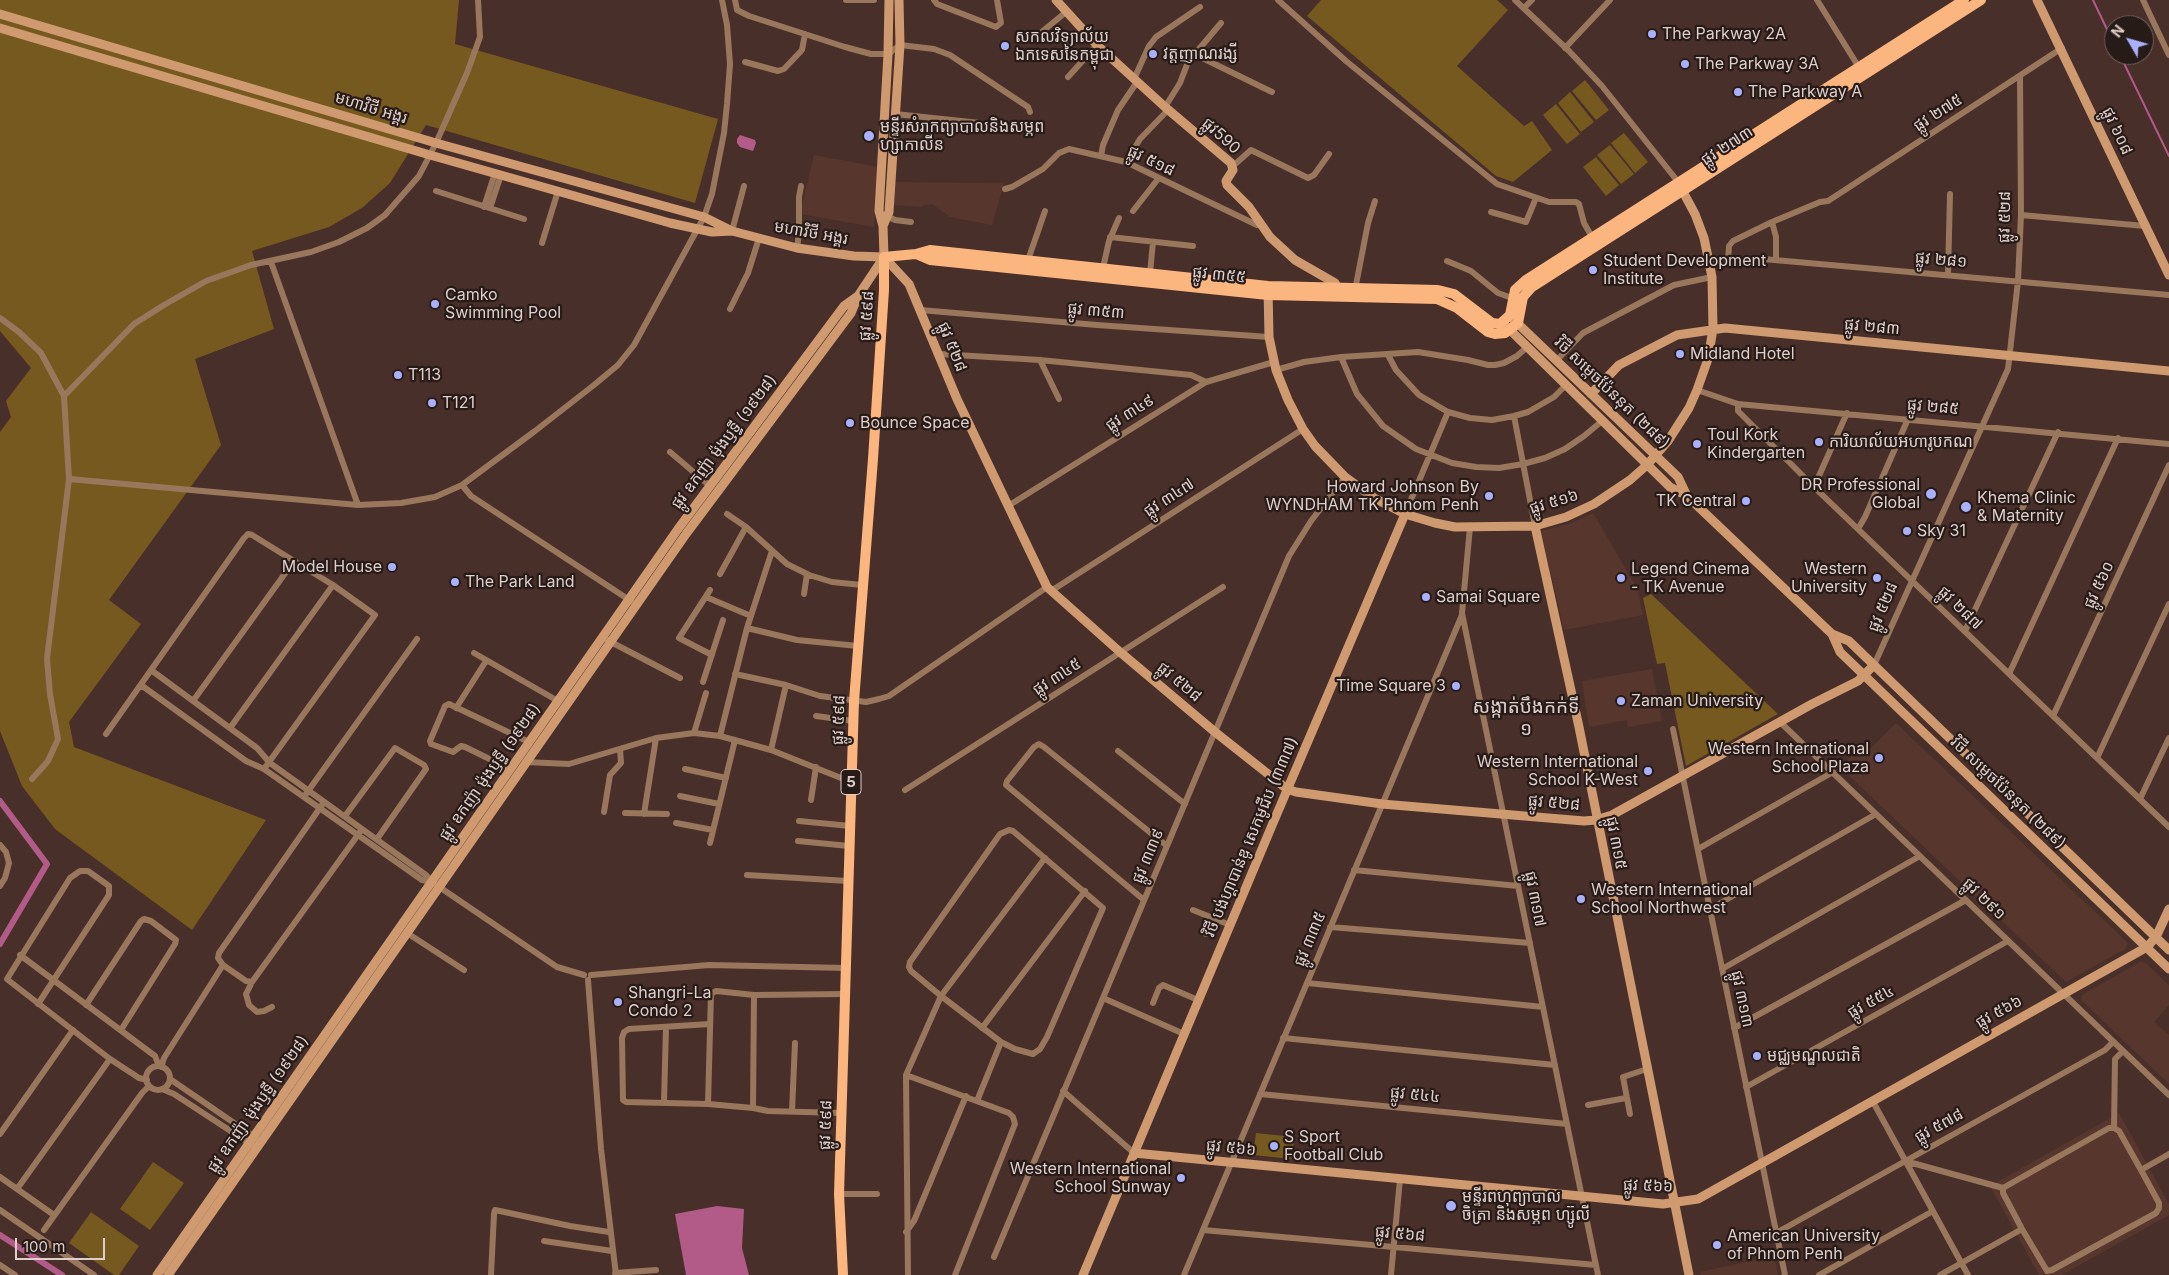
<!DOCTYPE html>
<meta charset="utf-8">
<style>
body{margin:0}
#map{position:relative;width:2169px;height:1275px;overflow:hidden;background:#492f29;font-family:Inter,sans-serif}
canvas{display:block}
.north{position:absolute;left:2104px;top:15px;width:50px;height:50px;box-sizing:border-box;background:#271b18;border:1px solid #71635f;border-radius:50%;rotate:308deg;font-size:14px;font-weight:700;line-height:20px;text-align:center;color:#dfceca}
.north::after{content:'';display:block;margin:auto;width:18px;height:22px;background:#a9b0fc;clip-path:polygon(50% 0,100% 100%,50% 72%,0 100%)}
.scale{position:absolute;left:15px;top:1238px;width:90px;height:22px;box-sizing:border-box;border:2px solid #dfceca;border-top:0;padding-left:6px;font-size:15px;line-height:18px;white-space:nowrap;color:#dfceca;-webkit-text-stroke:4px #271b18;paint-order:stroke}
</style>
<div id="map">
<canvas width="2169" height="1275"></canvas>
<div class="north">N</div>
<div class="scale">100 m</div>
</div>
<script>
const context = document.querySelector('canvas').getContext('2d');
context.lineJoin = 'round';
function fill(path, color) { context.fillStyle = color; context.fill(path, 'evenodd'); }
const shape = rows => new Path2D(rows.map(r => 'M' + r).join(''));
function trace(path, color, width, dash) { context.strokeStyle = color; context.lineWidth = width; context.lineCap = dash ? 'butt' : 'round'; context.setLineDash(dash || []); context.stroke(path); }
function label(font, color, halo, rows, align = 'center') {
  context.font = font + ' Inter,"Noto Sans Khmer",sans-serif'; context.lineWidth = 4.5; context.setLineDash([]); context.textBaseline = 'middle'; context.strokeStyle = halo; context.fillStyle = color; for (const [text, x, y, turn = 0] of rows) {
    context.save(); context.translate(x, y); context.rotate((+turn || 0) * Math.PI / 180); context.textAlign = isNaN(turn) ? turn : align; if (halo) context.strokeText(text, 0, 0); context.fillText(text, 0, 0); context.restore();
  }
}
fill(shape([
 [814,155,879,167,874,227,800,214],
 [895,182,1004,183,992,225,950,217,932,204,923,205,923,207,893,205],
 [1593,513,1637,588,1643,615,1564,630,1541,531,1569,524],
 [1652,669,1662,721,1628,727,1627,720,1589,727,1582,681],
 [1896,723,2128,943,2125,949,2066,982,1841,768,1864,743,1871,748],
 [2140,962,2146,963,2169,985,2169,1005,2154,1022,2169,1035,2169,1084,2081,1000,2082,995],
 [2119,1113,2169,1204,2169,1215,2062,1275,2039,1275,1990,1186],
 [1774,1256,1778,1275,1701,1275,1700,1272]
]), '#57362e');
fill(shape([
 [0,0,459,0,455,44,718,119,695,203,426,125,390,183,362,208,329,227,252,251,274,329,195,359,221,445,109,600,141,624,69,722,74,747,266,820,192,930,55,829,22,786,0,731,0,432,11,417,6,401,31,368,0,331],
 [1321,0,1497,0,1508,10,1457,66,1524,126,1532,121,1552,150,1513,182,1496,176,1307,16],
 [1585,80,1609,110,1596,120,1572,91],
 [1570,92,1594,122,1581,132,1558,103],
 [1556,104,1580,134,1567,144,1543,115],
 [1624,133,1648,162,1635,173,1611,143],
 [1610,145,1634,174,1621,184,1597,155],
 [1596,157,1619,185,1606,196,1583,167],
 [1651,594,1778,714,1686,766,1665,663,1657,664,1643,598],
 [1256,1133,1294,1137,1292,1159,1253,1155],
 [153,1162,184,1183,150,1230,120,1209],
 [91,1212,139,1246,119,1275,114,1275,69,1243]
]), '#76591f');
fill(shape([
 [740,135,755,140,756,143,753,151,740,147,737,143,737,139],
 [717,1206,744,1209,742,1248,749,1275,686,1275,675,1214]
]), '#b25a88');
trace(shape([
 [2093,0,2114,44],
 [2120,55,2169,156]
]), '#b25a88', 2);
trace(shape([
 [0,801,47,864,0,944],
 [0,1235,62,1275]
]), '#b25a88', 6);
trace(shape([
 [735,0,737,10,749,16,845,47,871,54,888,54,900,45,934,49,950,55,1028,107,1030,112],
 [846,0,874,0],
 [934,0,937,4,996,27,1001,23,997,0],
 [1278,0,1346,61,1497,184,1549,202,1576,202,1579,204,1584,223,1592,237],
 [1515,0,1569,51,1602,86,1679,183],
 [1817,0,1860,69],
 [2143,0,2169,55],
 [1524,8,1532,0],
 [1038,35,1066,12],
 [1565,48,1610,0],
 [1194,54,1272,92],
 [745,62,778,71,784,69,802,50,805,34],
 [1068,77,1097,45],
 [1134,79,1149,46,1156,37,1200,7],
 [1165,107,1180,83,1188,62,1221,23],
 [895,114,980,123],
 [1101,156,1103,145,1118,110,1137,82],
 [1126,162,1140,139,1168,110],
 [1233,166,1251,150,1308,178,1314,175,1329,154],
 [1005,189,1012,187,1043,169,1059,153,1069,149,1126,162,1257,225,1261,224],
 [436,191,524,219],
 [484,207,495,173],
 [490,208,501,175],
 [1133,211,1158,179],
 [1491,212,1526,222,1536,198],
 [2021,215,2145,226],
 [887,216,895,220,911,222],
 [732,231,744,186],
 [1110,237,1193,246],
 [542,243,558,191],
 [797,248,799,233,799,197,801,186],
 [1028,260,1045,211],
 [1728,260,1729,246,1733,241,1772,222],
 [1776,260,1776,237,1772,222,1820,202,1828,201,2062,48],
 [1447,261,1471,271,1498,293,1512,298],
 [271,262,358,505],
 [1710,263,1728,260,1763,259,2169,295],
 [1103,268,1109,241,1119,218],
 [1150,273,1153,242],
 [1948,275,1950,194],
 [1355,290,1368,223,1375,201],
 [730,309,748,273,759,238],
 [920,310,1097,325,1269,337],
 [0,318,19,332,41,353,64,396],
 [939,354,1040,360,1191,375,1206,382],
 [1388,355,1396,370,1419,395,1448,412,1470,418,1492,420,1514,416,1528,412,1554,397,1565,386],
 [1341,357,1357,394,1383,426,1416,449,1452,463,1476,467,1499,468,1523,464,1545,458,1565,449,1584,436,1602,421],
 [1040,360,1059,399],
 [1557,360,1583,333,1674,285,1712,277],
 [1276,370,1304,362,1341,357,1418,352,1468,360,1488,365,1495,365,1504,363,1517,356,1526,348],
 [1697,390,1738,404,2169,444],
 [1738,404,1738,411,1814,487,2169,827],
 [1514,416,1535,526],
 [670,452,710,486],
 [69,479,358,505,401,503,435,497,462,485,535,431,594,385,618,365,634,345,704,217,712,194,724,133,727,104,730,64,727,25,722,0],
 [462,485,471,496,637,605],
 [1814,487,1847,413],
 [1008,506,1206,382,1274,362],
 [727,514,746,527,787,564,809,575,832,582,862,585],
 [1405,514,1448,412],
 [1470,527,1462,613,1598,1275],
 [1858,529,1865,517,1908,419],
 [720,574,746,527],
 [710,590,679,638,712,655],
 [1051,591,1303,429],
 [804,594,807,574],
 [706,597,751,616],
 [747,628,797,640,858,646],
 [1965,631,2058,432],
 [607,640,680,678],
 [474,653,558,701],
 [1874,665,2008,369,2018,281,2021,215,2020,76],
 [151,670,257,748,270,763,426,875,432,882],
 [735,674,786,685,820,696,866,702,879,699,889,696,1047,587],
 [2009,674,2118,438],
 [703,682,723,620],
 [141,685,246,761,264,769,422,880,432,882,557,967,584,975],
 [193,701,294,561],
 [456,708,486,661],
 [816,716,853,721],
 [2053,716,2169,465],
 [1780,722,2169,1095],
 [230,728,333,585],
 [1673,729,1785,1275],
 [694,733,706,693],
 [106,734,244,538,248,534,252,535,333,585,375,615,264,769],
 [720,736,747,628,772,551],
 [771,750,786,685],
 [1118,751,1185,804],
 [2097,758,2169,604],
 [525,762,569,764,656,738,694,733,720,736,771,750,851,782],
 [510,769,465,747,461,746,453,752,431,744,430,741,445,706,449,704,529,742],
 [685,769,726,778],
 [32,779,48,761,58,739,50,694,47,659,69,479,64,396,134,324,164,305,206,281,251,265,311,252,339,242,367,228,385,215,419,176,436,143,467,73,480,37,478,0],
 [905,790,1223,587],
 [306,794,417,639],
 [680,796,719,804],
 [2140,799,2169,738],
 [811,800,816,767],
 [604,812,610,775,621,763,620,749],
 [625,813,667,814],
 [644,814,656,738],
 [345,816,395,748,424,765,426,769,377,839],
 [799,821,850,826],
 [676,823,713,830],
 [1009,830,1013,831,1103,908,1047,1037,1040,1049,1033,1054,1015,1049,1001,1042,941,996,911,971,909,967,910,962,1000,834,1009,830],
 [798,841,849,846],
 [710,843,735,740],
 [0,845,6,852,9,863,5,878,0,886],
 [1698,849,1833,772],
 [1354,870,1518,886],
 [747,875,848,881],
 [1144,900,1006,785,1007,781,1034,747,1039,744,1044,747,1167,846],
 [1710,909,1876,814],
 [1193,910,1230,925],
 [1330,927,1530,943],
 [407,933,464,970],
 [1206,934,1213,918],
 [20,955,155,1056,159,1066],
 [1722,969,1920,856],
 [591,975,709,965,846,968],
 [588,980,601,1149,616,1275],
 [252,982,246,981,223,965,218,958,219,953,322,805],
 [1307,983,1543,1007],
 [1103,998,1184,1034],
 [1153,1003,1159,988,1163,985,1198,1000],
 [38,1004,109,895,109,886,88,871,80,871,70,878,7,979,8,980,110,1059,139,1078,147,1080],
 [86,1005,141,921,144,919,151,921,176,940,175,944,121,1030],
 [272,1007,264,1011,257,1012,249,1005,246,994,252,982,360,832],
 [710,1024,629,1029,624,1032,622,1038,623,1100,626,1102,708,1104,753,1108,768,1111,841,1113],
 [982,1028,1085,891],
 [1734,1028,1966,900],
 [1283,1038,1555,1065],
 '146 1078a12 12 0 1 1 24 0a12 12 0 1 1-24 0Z',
 [161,1067,164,1058,223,965],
 [906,1075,1009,1113,1013,1117,1015,1124,955,1275],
 [170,1079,256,1138],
 [1746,1087,2008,941],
 [162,1089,174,1094,252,1145],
 [1063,1091,1134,1153],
 [1260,1094,1567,1124],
 [1872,1100,1968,1275],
 [977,1101,1001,1042],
 [664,1102,666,1027],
 [708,1104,711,994,716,991,754,995,845,994],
 [1588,1105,1626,1098],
 [753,1108,754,995],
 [792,1111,795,1043],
 [1630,1114,1623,1077,1647,1069],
 [2114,1128,2115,1059,2123,1051],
 [0,1134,73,1030],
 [1905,1161,2003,1188],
 [2141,1170,2169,1154],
 [0,1177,54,1215],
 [2003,1188,2109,1128,2114,1128],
 [2003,1188,2003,1193,2022,1229,2047,1271],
 [17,1189,110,1059],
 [839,1194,877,1194],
 [0,1210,94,1275],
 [44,1230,142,1093,149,1086],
 [1203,1230,1596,1265],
 [906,1232,914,1221,966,1096],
 [1776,1233,2105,1050,2113,1042],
 [544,1241,612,1251],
 [994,1257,1289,556,1311,521,1345,477],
 [0,1265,15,1275],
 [2047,1271,2052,1270,2156,1213,2159,1208,2159,1203,2141,1170,2119,1131,2114,1128],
 [615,1273,656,1270],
 [491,1275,494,1214,495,1210,570,1226,609,1232],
 [908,1275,906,1075,941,996,1045,858],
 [1184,1275,1462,615],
 [1391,1275,1400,1179],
 [1819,1275,1933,1211],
 [1940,1275,2022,1229]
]), '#99775d', 6);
trace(shape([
 [1056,0,1097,45,1165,107,1231,163,1233,170,1226,181,1227,185,1249,207,1270,237,1295,260,1335,283,1339,291],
 [2037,0,2169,275],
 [0,14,436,143,704,217,732,231,797,248,854,256,884,257],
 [0,28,430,155,670,223,712,232,732,231],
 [883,226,889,212,900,45,899,0],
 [884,257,909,284,957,399,1047,587,1120,652,1215,732,1287,789,1296,792,1382,804,1584,821,1596,820,1612,815,1812,704,1858,681,1874,665],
 [884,257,883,226,879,211,888,54,889,0],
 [1268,288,1269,337,1276,370,1288,400,1303,429,1315,446,1345,477,1374,498,1405,514,1435,523,1455,527,1535,526,1566,517,1594,504,1630,480,1647,465,1668,441,1689,408,1697,390,1708,359,1713,329,1712,277,1704,238,1695,214,1680,186],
 [1513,319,1678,477,1687,496],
 [1505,325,1670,487,1687,496,1832,634,1840,652,2169,969],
 [1591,394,1619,365,1677,335,1725,328,2169,371],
 [1535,526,1579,727,1689,1275],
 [1832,634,1849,641,2169,950],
 [1134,1153,1663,1204,1698,1199,2147,947,2156,937,2169,909],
 [157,1275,678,529,844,306,858,296],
 [168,1275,686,534,851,313,858,296,884,257],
 [1083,1275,1273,823,1405,514]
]), '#d09a70', 9);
trace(shape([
 [916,254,930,260,1268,295,1437,299,1457,308,1488,332,1495,334,1505,333,1518,323,1523,297,1532,287,1981,0],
 [843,1275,839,1194,854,701,873,459,884,290,884,257,916,254,930,250,1268,286,1438,290,1454,294,1492,323,1500,324,1510,315,1515,290,1526,280,1964,0]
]), '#fbb57f', 10);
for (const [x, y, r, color] of [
 [1652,34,5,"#a9b0fc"],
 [1005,46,5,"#a9b0fc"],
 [1153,54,5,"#a9b0fc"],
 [1685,64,5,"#a9b0fc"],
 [1738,92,5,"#a9b0fc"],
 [869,136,6,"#a9b0fc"],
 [1593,270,5,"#a9b0fc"],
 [435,304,5,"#a9b0fc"],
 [1680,354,5,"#a9b0fc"],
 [398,375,5,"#a9b0fc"],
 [432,403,5,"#a9b0fc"],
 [850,423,5,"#a9b0fc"],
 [1819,442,5,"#a9b0fc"],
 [1697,444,5,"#a9b0fc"],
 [1931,494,6,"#a9b0fc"],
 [1489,496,5,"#a9b0fc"],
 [1746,501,5,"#a9b0fc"],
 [1966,507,6,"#a9b0fc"],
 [1907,531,5,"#a9b0fc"],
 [392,567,5,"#a9b0fc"],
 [1621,578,5,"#a9b0fc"],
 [1877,578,5,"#a9b0fc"],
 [455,582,5,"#a9b0fc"],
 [1426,597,5,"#a9b0fc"],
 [1456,686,5,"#a9b0fc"],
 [1621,701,5,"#a9b0fc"],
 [1879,758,5,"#a9b0fc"],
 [1648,771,5,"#a9b0fc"],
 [1581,899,5,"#a9b0fc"],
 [618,1002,5,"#a9b0fc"],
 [1757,1056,5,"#a9b0fc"],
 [1274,1146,5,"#a9b0fc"],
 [1181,1178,5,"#a9b0fc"],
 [1451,1206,6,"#a9b0fc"],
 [1717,1245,5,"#a9b0fc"]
]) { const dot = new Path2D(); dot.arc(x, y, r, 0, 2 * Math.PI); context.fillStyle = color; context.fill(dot); trace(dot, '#271b18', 2); }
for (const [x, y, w] of [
 [851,782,20]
]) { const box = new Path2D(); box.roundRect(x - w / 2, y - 12.5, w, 25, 4); context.fillStyle = '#271b18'; context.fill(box); trace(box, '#dfceca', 1); }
label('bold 15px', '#dfceca', null, [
 ["5",851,782]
]);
label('16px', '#dfceca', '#271b18', [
 ["The Parkway 2A",1662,34],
 ["សកលវិទ្យាល័យ",1015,37],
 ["ឯកទេសនៃកម្ពុជា",1015,55],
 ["វត្តញាណរង្សី",1163,54],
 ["The Parkway 3A",1695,64],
 ["The Parkway A",1748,92],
 ["មន្ទីរសំរាកព្យាបាលនិងសម្ភព",880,127],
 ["ហ្សាកាលីន",880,145],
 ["Student Development",1603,261],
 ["Institute",1603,279],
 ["Camko",445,295],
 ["Swimming Pool",445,313],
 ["Midland Hotel",1690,354],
 ["T113",408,375],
 ["T121",442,403],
 ["Bounce Space",860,423],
 ["Toul Kork",1707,435],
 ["Kindergarten",1707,453],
 ["ការិយាល័យអហារូបកណ",1829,442],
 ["DR Professional",1920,485,"right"],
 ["Global",1920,503,"right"],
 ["Howard Johnson By",1479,487,"right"],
 ["WYNDHAM TK Phnom Penh",1479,505,"right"],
 ["Khema Clinic",1977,498],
 ["& Maternity",1977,516],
 ["TK Central",1736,501,"right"],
 ["Sky 31",1917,531],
 ["Model House",382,567,"right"],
 ["Legend Cinema",1631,569],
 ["- TK Avenue",1631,587],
 ["Western",1867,569,"right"],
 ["University",1867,587,"right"],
 ["The Park Land",465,582],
 ["Samai Square",1436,597],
 ["Time Square 3",1446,686,"right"],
 ["Zaman University",1631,701],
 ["Western International",1869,749,"right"],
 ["School Plaza",1869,767,"right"],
 ["Western International",1638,762,"right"],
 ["School K-West",1638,780,"right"],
 ["Western International",1591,890],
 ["School Northwest",1591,908],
 ["Shangri-La",628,993],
 ["Condo 2",628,1011],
 ["មជ្ឈមណ្ឌលជាតិ",1767,1056],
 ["S Sport",1284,1137],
 ["Football Club",1284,1155],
 ["Western International",1171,1169,"right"],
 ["School Sunway",1171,1187,"right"],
 ["មន្ទីរពហុព្យាបាល",1462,1197],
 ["ចិត្រា និងសម្ភព ហ្ស៊ូលី",1462,1215],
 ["American University",1727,1236],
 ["of Phnom Penh",1727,1254]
], 'left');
label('16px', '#dfceca', '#271b18', [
 ["មហាវិថី អង្គរ",371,108,17],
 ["ផ្លូវ ២៧៥",1938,113,-33],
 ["ផ្លូវ ៦០៨",2117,131,65],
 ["ផ្លូវ590",1221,136,42],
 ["ផ្លូវ ២៧៣",1727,146,-33],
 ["ផ្លូវ ៥១៨",1151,161,25],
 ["ផ្លូវ ៥២៨",2005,217,-89],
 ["មហាវិថី អង្គរ",811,233,10],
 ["ផ្លូវ ២៨១",1941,260,5],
 ["ផ្លូវ ៣៥៥",1219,275,6],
 ["ផ្លូវ ៣៥៣",1096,311,5],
 ["ផ្លូវ ៥៩៨",867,316,-86],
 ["ផ្លូវ ២៨៣",1872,327,5],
 ["ផ្លូវ ៥២៨",952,347,68],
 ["វិថី សម្តេចប៉ែននុត (២៨៩)",1612,393,44],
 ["ផ្លូវ ២៨៥",1933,407,5],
 ["ផ្លូវ ៣៤៩",1130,413,-32],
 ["ផ្លូវ ឧកញ៉ា ម៉ុងឫទ្ធី (១៩២៨)",724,442,-53],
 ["ផ្លូវ ៣៤៧",1169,498,-33],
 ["ផ្លូវ ៥១៦",1554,502,-17],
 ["ផ្លូវ ៥៦០",2099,585,-65],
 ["ផ្លូវ ៥២៨",1883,607,-67],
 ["ផ្លូវ ២៨៧",1960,608,44],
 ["ផ្លូវ ៣៤៥",1057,677,-33],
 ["ផ្លូវ ៥២៨",1179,682,40],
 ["ផ្លូវ ៥៩៨",839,720,-88],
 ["ផ្លូវ ឧកញ៉ា ម៉ុងឫទ្ធី (១៩២៨)",490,772,-55],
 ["វិថី សម្តេចប៉ែននុត (២៨៩)",2008,793,44],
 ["ផ្លូវ ៥២៨",1554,803,5],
 ["វិថី បង់ហ្គាបាន់ឌូ សេកមូជីប (៣៣៧)",1251,837,-67],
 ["ផ្លូវ ៣១៥",1616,843,79],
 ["ផ្លូវ ៣៣៩",1148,856,-67],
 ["ផ្លូវ ៣១៧",1535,899,79],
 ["ផ្លូវ ២៩១",1984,899,44],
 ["ផ្លូវ ៣៣៥",1310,939,-67],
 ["ផ្លូវ ៣១៣",1742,999,78],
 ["ផ្លូវ ៥៥៤",1871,1002,-29],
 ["ផ្លូវ ៥៦៦",1999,1012,-29],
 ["ផ្លូវ ៥៤៤",1415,1095,6],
 ["ផ្លូវ ឧកញ៉ា ម៉ុងឫទ្ធី (១៩២៨)",258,1104,-55],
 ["ផ្លូវ ៥៩៨",826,1125,-88],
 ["ផ្លូវ ៥៧៨",1939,1126,-29],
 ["ផ្លូវ ៥៦៦",1231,1148,6],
 ["ផ្លូវ ៥៦៦",1648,1186,2],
 ["ផ្លូវ ៥៦៨",1400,1234,5]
]);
label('19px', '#dfceca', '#271b18', [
 ["សង្កាត់បឹងកក់ទី",1526,707],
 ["១",1526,729]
]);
</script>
